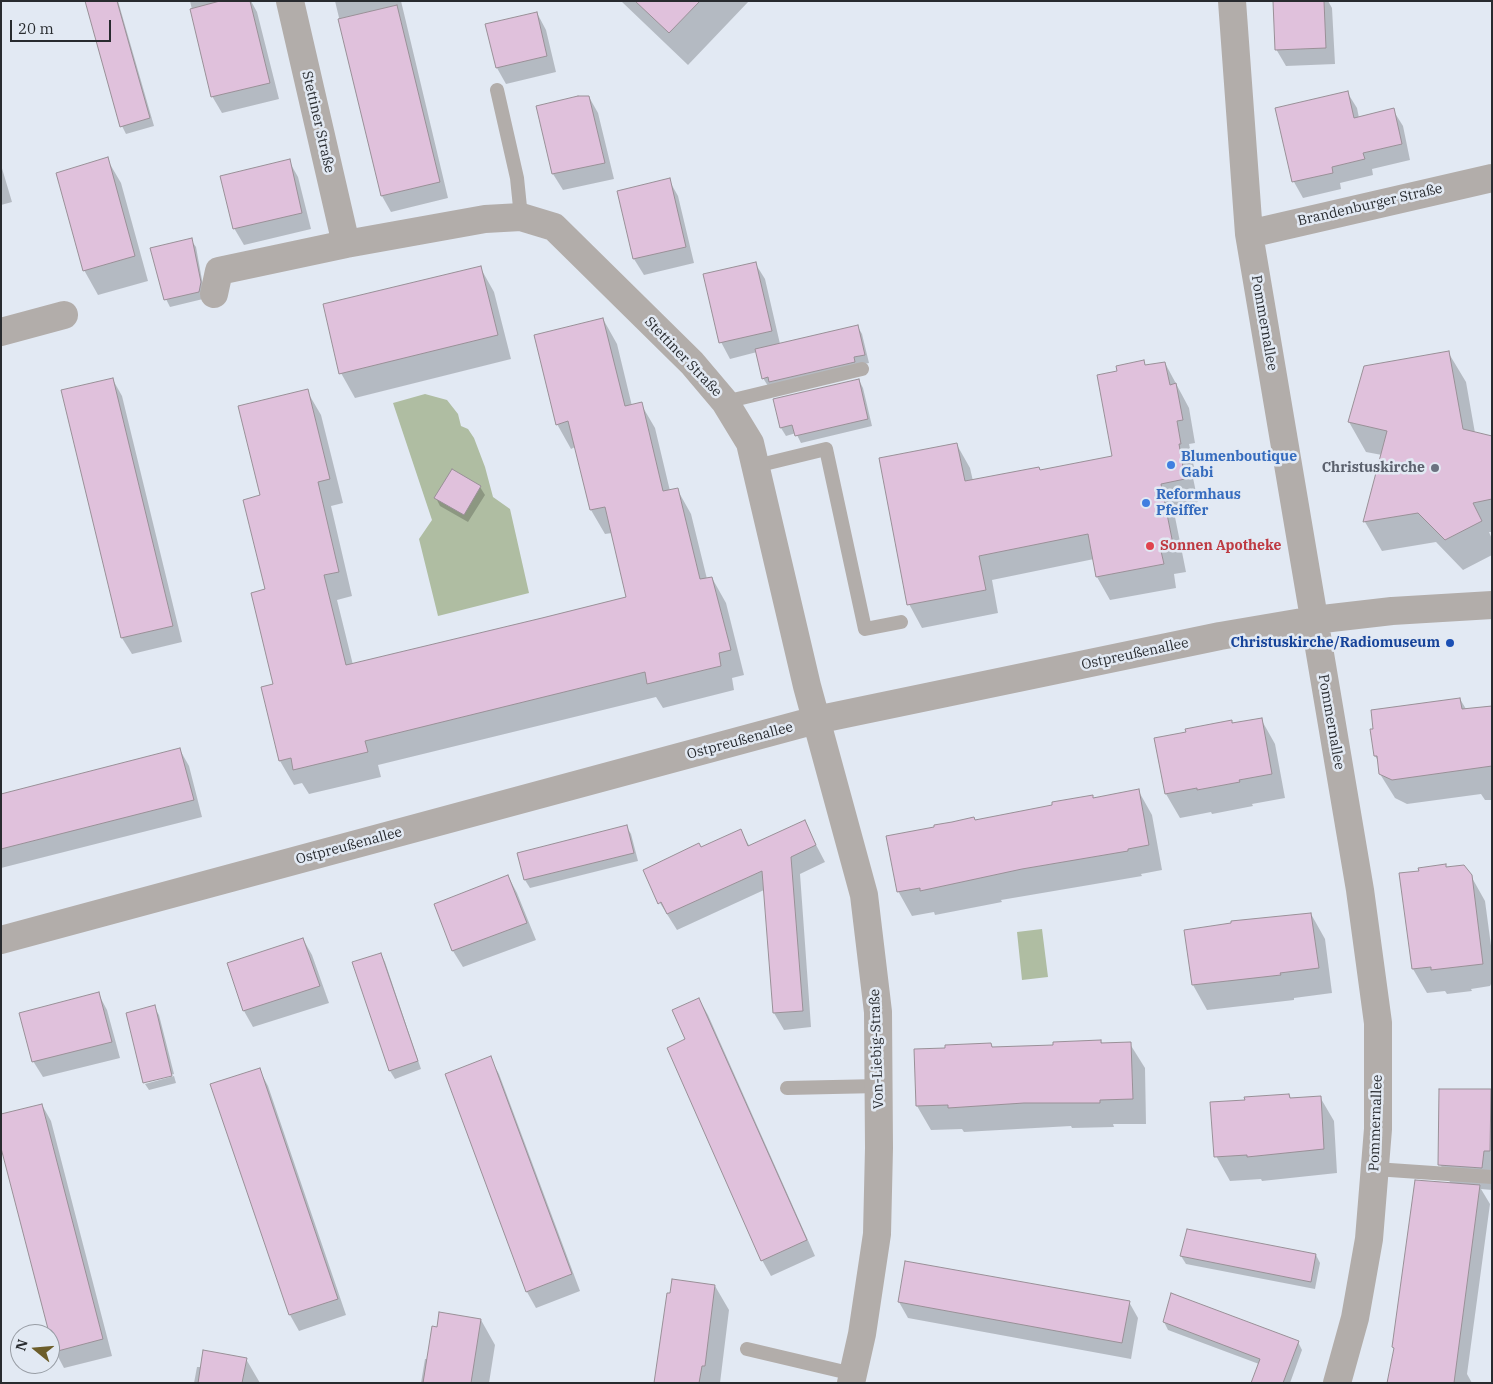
<!DOCTYPE html>
<meta charset="utf-8">
<style>
body{margin:0}
#map{position:relative;width:1493px;height:1384px;overflow:hidden;background:#e2e9f3;font-family:"IBM Plex Serif",serif}
canvas{display:block}
.frame{position:absolute;inset:0;border:2px solid #282b2f;pointer-events:none}
.north{position:absolute;left:10px;top:1324px;width:50px;height:50px;box-sizing:border-box;background:#e2e9f3;border:1px solid #989da5;border-radius:50%;rotate:287deg;font-size:14px;font-weight:700;line-height:20px;text-align:center;color:#282b2f}
.north::after{content:'';display:block;margin:auto;width:18px;height:22px;background:#6c5d2a;clip-path:polygon(50% 0,100% 100%,50% 72%,0 100%)}
.scale{position:absolute;left:10px;top:20px;width:101px;height:22px;box-sizing:border-box;border:2px solid #282b2f;border-top:0;padding-left:6px;font-size:15px;line-height:18px;white-space:nowrap;color:#282b2f;-webkit-text-stroke:4px #e2e9f3;paint-order:stroke}
</style>
<div id="map">
<canvas width="1493" height="1384"></canvas>
<div class="frame"></div>
<div class="north">N</div>
<div class="scale">20 m</div>
</div>
<script>
const context = document.querySelector('canvas').getContext('2d');
context.lineJoin = 'round';
function fill(path, color) { context.fillStyle = color; context.fill(path, 'evenodd'); }
const shape = rows => new Path2D(rows.map(r => 'M' + r).join(''));
function trace(path, color, width, dash) { context.strokeStyle = color; context.lineWidth = width; context.lineCap = dash ? 'butt' : 'round'; context.setLineDash(dash || []); context.stroke(path); }
function label(font, color, halo, rows, align = 'center') {
  context.font = font + ' "IBM Plex Serif",serif'; context.lineWidth = 5; context.setLineDash([]); context.textBaseline = 'middle'; context.strokeStyle = halo; context.fillStyle = color; for (const [text, x, y, turn = 0] of rows) {
    context.save(); context.translate(x, y); context.rotate((+turn || 0) * Math.PI / 180); context.textAlign = isNaN(turn) ? turn : align; if (halo) context.strokeText(text, 0, 0); context.fillText(text, 0, 0); context.restore();
  }
}
fill(shape([
 [425,394,447,400,458,414,461,426,468,429,474,438,485,467,493,497,510,509,529,593,438,616,419,539,432,520,393,403],
 [1042,929,1048,977,1022,980,1017,932]
]), '#afbda2');
fill(shape([
 [86,1,118,1,154,126,126,134,122,126],
 [190,1,251,1,257,12,279,99,222,113,212,96],
 [335,1,401,1,448,198,391,212,382,196],
 [621,1,749,1,688,65],
 [1274,1,1328,1,1332,8,1335,64,1286,66,1276,49],
 [537,13,546,30,556,72,506,84,497,68],
 [1347,92,1357,108,1359,118,1393,110,1403,126,1410,160,1372,169,1373,175,1340,183,1341,189,1303,198,1294,182],
 [589,97,598,113,614,179,563,190,553,174,538,106],
 [107,159,121,183,148,281,98,295,84,270],
 [289,161,298,177,311,229,244,245,234,228],
 [1,165,12,202,1,205],
 [669,180,678,196,694,263,644,275,634,259,618,191],
 [191,240,196,247,204,291,203,299,170,307,166,299],
 [755,263,765,279,780,344,858,327,862,334,869,363,768,386,763,378,757,352,730,359,721,342],
 [480,267,494,292,511,359,355,398,341,373],
 [603,319,617,344,632,406,641,404,655,428,670,491,677,489,691,514,707,579,712,578,726,603,744,675,732,678,734,690,663,708,656,697,378,765,381,777,309,794,302,783,294,785,280,761,261,496,307,391,321,415,343,503,331,506,352,596,337,600,353,665,628,598,612,533,605,534,591,510,575,447,571,449,557,424],
 [1448,352,1466,382,1475,433,1492,438,1492,532,1489,532,1492,539,1492,555,1463,570,1436,542,1382,551,1365,522,1382,455,1366,452,1349,422],
 [1144,362,1146,367,1165,363,1189,408,1195,443,1189,444,1194,467,1191,468,1198,502,1173,507,1186,572,1174,574,1176,588,1110,600,1097,577,1094,559,992,580,998,613,922,628,909,604,957,445,970,468,973,481,1040,471,1114,457,1119,372],
 [113,380,122,396,182,642,132,654,122,638],
 [859,380,863,388,872,426,801,443,796,433,786,436,781,428,775,400],
 [480,487,485,495,468,522,440,506,436,498],
 [1460,699,1466,709,1492,706,1492,800,1485,800,1481,794,1407,804,1395,798,1380,774,1379,762,1375,756],
 [1261,719,1275,744,1285,798,1252,804,1253,806,1212,814,1211,812,1180,818,1166,794,1233,724],
 [180,750,189,766,202,817,1,868,1,795],
 [1138,790,1152,815,1162,870,1141,874,1142,876,1001,900,1002,902,935,915,934,912,912,916,898,891,975,821,1053,806,1092,796,1094,799],
 [804,822,825,862,800,874,811,1027,784,1030,774,1013,764,890,677,930,660,903,644,870,701,848,740,830,750,847],
 [626,826,631,834,638,861,530,888,525,880],
 [1445,866,1447,869,1471,876,1485,901,1492,953,1492,982,1490,986,1471,989,1472,991,1447,994,1445,991,1427,993,1413,969,1401,874,1420,872],
 [508,876,517,893,536,940,463,967,453,951,435,905],
 [1311,914,1325,939,1332,993,1294,998,1294,1000,1207,1010,1193,985,1186,931,1232,924,1232,922],
 [303,939,312,955,329,1003,253,1027,244,1011],
 [381,954,385,962,421,1069,395,1079,390,1071,354,963],
 [98,993,107,1010,120,1058,43,1077,33,1061],
 [699,999,708,1015,815,1256,771,1276,762,1260],
 [154,1007,159,1015,174,1074,145,1081,145,1083,127,1014],
 [1101,1041,1103,1045,1130,1044,1145,1068,1146,1124,1113,1124,1114,1127,1072,1128,1071,1126,964,1132,962,1129,931,1130,917,1106,991,1045,993,1048,1055,1046],
 [490,1058,499,1074,580,1291,536,1308,527,1292],
 [259,1069,268,1086,346,1315,299,1331,290,1315],
 [174,1076,176,1083,149,1090,145,1084],
 [1490,1090,1492,1093,1492,1190,1481,1189,1490,1204,1467,1374,1472,1383,1388,1383,1395,1350,1393,1347,1451,1184,1440,1164],
 [1289,1095,1291,1099,1320,1097,1334,1121,1337,1173,1262,1181,1261,1179,1230,1181,1216,1156],
 [42,1105,51,1121,112,1356,64,1368,55,1351],
 [1316,1255,1320,1263,1315,1289,1186,1264,1181,1256],
 [715,1286,729,1310,720,1383,656,1383],
 [899,1302,1129,1302,1138,1318,1131,1359,908,1318],
 [481,1320,495,1345,489,1383,421,1383,425,1359,428,1359,438,1328],
 [1164,1322,1298,1342,1302,1350,1290,1383,1252,1383,1259,1364,1168,1330],
 [246,1359,260,1383,194,1383,197,1367,202,1367]
]), '#0003');
const building = shape([
 [85,1,117,1,150,118,120,127,85,1],
 [220,1,250,1,270,83,211,97,190,9,220,1],
 [635,1,700,1,669,33,635,1],
 [1273,1,1324,1,1326,48,1275,50,1273,1],
 [397,5,440,182,381,196,338,19,397,5],
 [537,12,547,56,496,68,485,24,537,12],
 [1348,91,1354,118,1394,108,1402,144,1363,153,1365,159,1332,167,1333,173,1292,182,1275,108,1348,91],
 [578,96,589,96,605,163,552,174,536,106,578,96],
 [108,157,135,256,83,271,56,173,108,157],
 [290,159,302,213,233,229,220,176,290,159],
 [670,178,686,247,633,259,617,191,670,178],
 [192,238,201,282,199,292,164,300,150,248,192,238],
 [756,262,772,331,719,343,703,274,756,262],
 [481,266,498,335,339,374,323,304,481,266],
 [603,318,625,406,642,402,663,491,678,488,700,579,712,577,731,650,719,653,721,666,647,684,645,672,617,679,365,741,368,752,293,770,291,758,279,761,261,687,273,684,251,593,265,589,243,500,260,495,238,406,308,389,330,479,318,482,339,572,324,575,346,665,542,618,626,597,605,507,590,510,568,421,556,425,534,335,603,318],
 [858,325,865,355,854,357,855,362,769,382,768,377,762,379,755,349,858,325],
 [1449,351,1463,429,1492,436,1492,499,1473,503,1482,521,1445,540,1418,513,1363,522,1387,431,1348,422,1364,366,1449,351],
 [1144,360,1145,365,1165,362,1170,385,1176,383,1183,420,1177,421,1181,444,1179,444,1185,479,1161,484,1174,549,1161,551,1164,564,1096,577,1088,534,979,556,986,590,907,605,879,458,957,443,965,481,1039,467,1040,470,1112,456,1097,375,1117,371,1116,366,1144,360],
 [113,378,173,626,121,638,61,390,113,378],
 [859,379,868,419,795,436,792,425,780,428,773,399,859,379],
 [452,469,481,486,464,515,434,498,452,469],
 [1460,698,1462,709,1492,706,1492,766,1392,780,1379,774,1377,756,1374,756,1370,729,1373,729,1371,710,1460,698],
 [1262,718,1272,774,1239,780,1240,782,1197,790,1197,788,1165,794,1154,738,1186,732,1185,729,1232,720,1232,723,1262,718],
 [180,748,194,800,1,849,1,794,180,748],
 [1139,789,1149,845,1128,849,1128,851,1022,869,920,891,920,888,897,892,886,836,934,827,934,825,952,822,974,817,975,820,1052,805,1052,802,1093,795,1093,798,1139,789],
 [805,820,816,845,791,857,803,1011,773,1013,762,871,667,914,661,902,658,904,643,870,699,843,701,847,741,829,748,846,805,820],
 [627,825,634,853,524,880,517,853,627,825],
 [1446,864,1446,867,1464,865,1472,875,1483,964,1431,970,1431,967,1412,969,1399,873,1419,871,1418,868,1446,864],
 [508,875,527,923,452,951,434,904,508,875],
 [1311,913,1319,968,1280,973,1281,975,1192,985,1184,930,1231,923,1231,921,1311,913],
 [303,938,320,986,243,1011,227,963,303,938],
 [381,953,418,1061,389,1071,352,962,381,953],
 [99,992,112,1042,32,1062,19,1013,99,992],
 [699,998,807,1240,761,1261,667,1048,685,1039,672,1010,699,998],
 [155,1005,172,1076,143,1083,126,1013,155,1005],
 [1101,1040,1101,1043,1131,1042,1133,1099,1100,1100,1100,1103,1024,1103,948,1108,948,1105,916,1106,914,1049,945,1048,945,1045,991,1043,992,1047,1053,1045,1053,1042,1101,1040],
 [491,1056,572,1274,526,1292,445,1074,491,1056],
 [260,1068,338,1299,289,1315,210,1084,260,1068],
 [1439,1089,1491,1089,1490,1151,1484,1151,1482,1168,1438,1165,1439,1089],
 [1289,1094,1290,1098,1321,1096,1324,1149,1247,1157,1247,1155,1214,1157,1210,1102,1245,1100,1244,1097,1289,1094],
 [42,1104,103,1339,54,1352,1,1148,1,1114,42,1104],
 [1415,1180,1480,1185,1454,1383,1387,1383,1394,1348,1392,1347,1415,1180],
 [1187,1229,1316,1254,1311,1282,1180,1256,1187,1229],
 [905,1261,1130,1301,1122,1343,898,1302,905,1261],
 [672,1279,715,1285,705,1366,702,1366,699,1383,654,1383,667,1293,670,1293,672,1279],
 [1171,1293,1299,1341,1283,1383,1251,1383,1260,1359,1163,1322,1171,1293],
 [439,1312,481,1319,471,1383,423,1383,432,1326,437,1327,439,1312],
 [203,1350,247,1358,242,1383,198,1383,203,1350]
]);
fill(building, '#e0c1dc');
trace(building, '#999097', 1);
trace(shape([
 [497,90,517,178,521,217],
 [725,402,862,369],
 [756,466,826,449,865,629,901,622],
 [787,1088,879,1086],
 [1375,1169,1492,1177],
 [747,1349,853,1374]
]), '#b2adaa', 14);
trace(shape([
 [290,1,346,244],
 [1232,1,1249,234,1360,890,1378,1023,1378,1129,1369,1239,1355,1318,1337,1383],
 [1249,234,1492,178],
 [214,294,219,271,346,244,485,219,521,217,554,227,692,363,725,402,750,443,807,686,864,895,878,1012,879,1148,877,1234,862,1334,851,1383],
 [1,332,64,315],
 [1,940,816,720,1220,636,1314,620,1392,611,1492,605]
]), '#b2adaa', 28);
for (const [x, y, r, color] of [
 [1171,465,5,"#3f7fe0"],
 [1435,468,5,"#6b7280"],
 [1146,503,5,"#3f7fe0"],
 [1150,546,5,"#e0444e"],
 [1450,643,5,"#1a4fb4"]
]) { const dot = new Path2D(); dot.arc(x, y, r, 0, 2 * Math.PI); context.fillStyle = color; context.fill(dot); trace(dot, '#e2e9f3', 2); }
label('14px', '#282b2f', '#e2e9f3', [
 ["Stettiner Straße",318,122,77],
 ["Brandenburger Straße",1370,205,-13],
 ["Pommernallee",1264,323,80],
 ["Stettiner Straße",683,357,46],
 ["Ostpreußenallee",1135,654,-12],
 ["Pommernallee",1331,722,80],
 ["Ostpreußenallee",740,741,-15],
 ["Ostpreußenallee",349,846,-15],
 ["Von-Liebig-Straße",877,1049,-92],
 ["Pommernallee",1376,1123,-88]
]);
label('bold 14px', '#366cbe', '#e2e9f3', [
 ["Blumenboutique",1181,457],
 ["Gabi",1181,473],
 ["Reformhaus",1156,495],
 ["Pfeiffer",1156,511]
], 'left');
label('bold 14px', '#5b616d', '#e2e9f3', [
 ["Christuskirche",1425,468]
], 'right');
label('bold 14px', '#be3a42', '#e2e9f3', [
 ["Sonnen Apotheke",1160,546]
], 'left');
label('bold 14px', '#164399', '#e2e9f3', [
 ["Christuskirche/Radiomuseum",1440,643]
], 'right');
</script>
